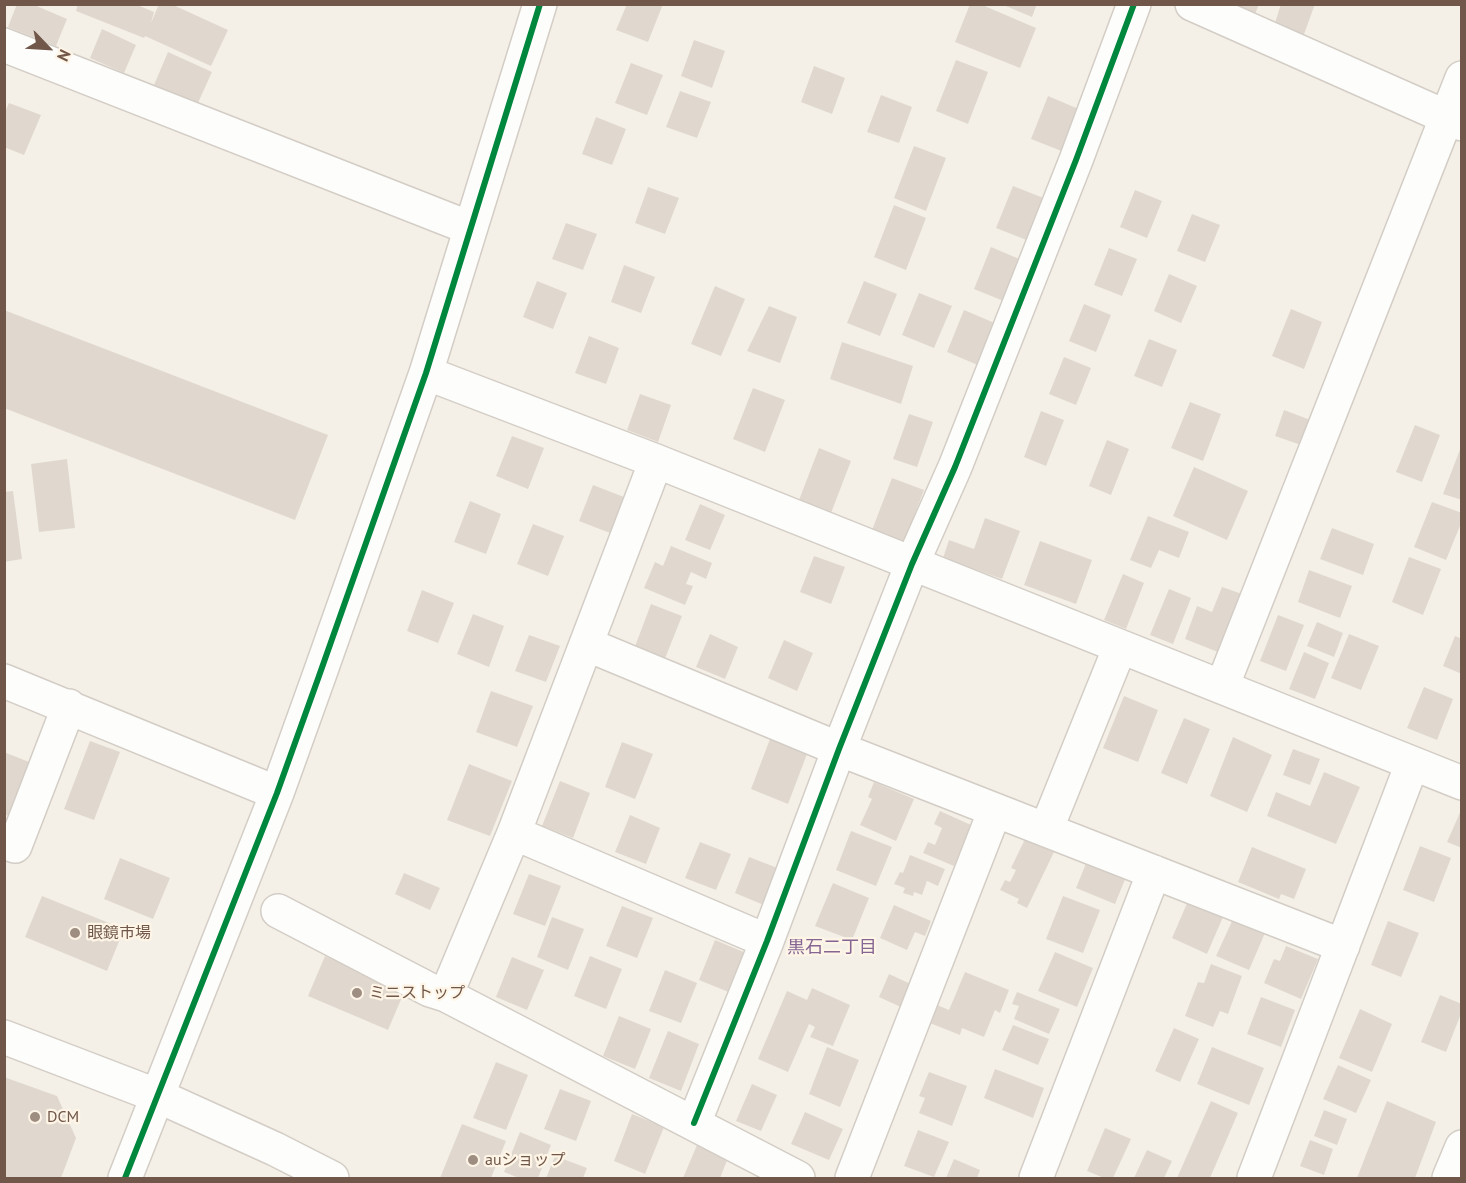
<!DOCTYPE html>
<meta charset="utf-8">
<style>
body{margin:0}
#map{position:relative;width:1466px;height:1183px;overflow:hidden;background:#f4f0e7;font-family:"PT Sans",sans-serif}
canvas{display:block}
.frame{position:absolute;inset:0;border:6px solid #70574a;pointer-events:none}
.north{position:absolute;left:18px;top:18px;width:60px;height:60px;-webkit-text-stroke:4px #fef5e6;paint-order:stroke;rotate:115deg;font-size:16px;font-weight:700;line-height:24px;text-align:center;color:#70574a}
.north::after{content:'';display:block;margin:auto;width:21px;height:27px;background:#70574a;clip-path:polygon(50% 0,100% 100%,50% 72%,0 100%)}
</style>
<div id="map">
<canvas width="1466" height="1183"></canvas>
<div class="frame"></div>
<div class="north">N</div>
</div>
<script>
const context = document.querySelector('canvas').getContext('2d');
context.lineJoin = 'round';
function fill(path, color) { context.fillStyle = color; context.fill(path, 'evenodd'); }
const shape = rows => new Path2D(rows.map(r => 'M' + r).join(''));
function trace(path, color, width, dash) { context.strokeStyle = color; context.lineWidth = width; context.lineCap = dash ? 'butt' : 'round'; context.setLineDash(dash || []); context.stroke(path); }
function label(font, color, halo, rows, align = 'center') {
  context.font = font + ' "PT Sans","Noto Sans JP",sans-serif'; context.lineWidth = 4.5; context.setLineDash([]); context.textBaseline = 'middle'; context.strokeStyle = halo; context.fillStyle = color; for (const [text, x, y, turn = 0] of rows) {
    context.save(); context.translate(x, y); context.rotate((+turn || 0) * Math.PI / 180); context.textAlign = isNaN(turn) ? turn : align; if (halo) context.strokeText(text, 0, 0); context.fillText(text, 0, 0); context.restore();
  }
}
fill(shape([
 [17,4,32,4,67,19,56,46,8,27],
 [78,4,135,4,154,12,151,23,159,4,171,4,228,30,211,66,145,36,144,38,76,11],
 [627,4,663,4,648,42,616,30],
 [970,4,980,4,1036,28,1020,68,955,42],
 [1001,4,1037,4,1032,17],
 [1210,4,1259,4,1252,22],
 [1281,4,1315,4,1303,37,1274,26],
 [102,29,136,45,124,73,90,58],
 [694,40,725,51,712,88,681,76],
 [168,52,212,72,197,105,154,85],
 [956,60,988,72,968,124,936,111],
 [631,63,663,75,647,115,615,103],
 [814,66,845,78,832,114,801,102],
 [680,91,711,102,697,138,666,127],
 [881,95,912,107,899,143,867,132],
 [1048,96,1081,110,1064,152,1031,139],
 [9,103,41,115,24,155,4,147,4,114],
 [596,117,626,129,612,165,582,154],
 [914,146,946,158,926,211,894,198],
 [1013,186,1046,199,1029,241,996,228],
 [648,187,679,198,665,234,635,223],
 [1135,190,1162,201,1147,238,1120,227],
 [894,205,926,218,906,270,874,257],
 [1192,214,1220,225,1205,262,1177,251],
 [566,223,597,234,583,270,552,259],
 [991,247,1024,261,1006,302,974,289],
 [1109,248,1137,259,1122,296,1094,285],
 [624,265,655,277,641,313,611,302],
 [1169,274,1197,286,1181,323,1154,311],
 [537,281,567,293,553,329,523,317],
 [864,281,897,294,880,336,847,323],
 [715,286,745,299,721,356,691,344],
 [919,293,952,306,934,348,902,335],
 [1084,304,1111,315,1096,352,1069,341],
 [769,306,797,317,780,363,747,351],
 [1291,309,1322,322,1304,369,1272,356],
 [4,310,328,435,295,520,4,408],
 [964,310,997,324,980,366,947,352],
 [589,336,619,348,606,384,575,373],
 [1149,339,1177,350,1162,387,1134,376],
 [842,342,913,366,901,404,830,379],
 [1064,357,1091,368,1076,405,1049,394],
 [753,388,785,400,765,452,733,439],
 [640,394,671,405,658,442,627,430],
 [1190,402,1221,414,1203,461,1171,448],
 [1284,410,1313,421,1304,446,1275,436],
 [1041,411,1064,420,1046,466,1024,457],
 [909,414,933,422,917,467,893,459],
 [1415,425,1440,435,1422,482,1396,472],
 [512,436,544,448,528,489,496,476],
 [1107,440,1129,449,1111,495,1089,486],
 [1461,447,1462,447,1462,500,1443,494],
 [819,448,851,461,831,513,799,500],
 [67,459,75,528,39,532,31,464],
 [1194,467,1248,491,1227,540,1173,516],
 [892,478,924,490,904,542,872,530],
 [593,485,624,497,610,533,579,521],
 [13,491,22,559,4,562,4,492],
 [470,501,501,514,486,554,454,542],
 [1432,502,1462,513,1462,521,1446,560,1414,547],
 [700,504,725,515,710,550,685,540],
 [1148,516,1189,532,1179,558,1159,550,1151,568,1130,560],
 [985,518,1020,531,1002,579,943,558,949,540,974,549],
 [533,524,564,536,548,576,517,564],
 [1332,528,1374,544,1363,575,1320,559],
 [1040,541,1092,560,1076,604,1024,585],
 [671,546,712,563,706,579,691,572,686,584,693,586,685,605,644,588,655,562,663,566],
 [814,556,845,567,831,604,800,592],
 [1409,557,1441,569,1423,615,1392,602],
 [1309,570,1352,586,1340,618,1298,602],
 [1123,574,1144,583,1126,629,1104,620],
 [1222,587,1245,595,1223,654,1185,639,1197,606,1212,612],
 [1169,589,1191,598,1173,644,1150,635],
 [422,590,454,603,438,643,407,631],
 [651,604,682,616,664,661,634,649],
 [473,614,504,626,489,667,457,654],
 [1278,615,1304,625,1286,671,1260,661],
 [1317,622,1343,633,1334,657,1307,646],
 [710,634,738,647,725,679,696,667],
 [1349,634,1379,646,1361,690,1331,678],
 [529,635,560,646,546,682,515,671],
 [1455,636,1462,639,1462,674,1443,666],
 [784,640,813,653,797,691,768,678],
 [1304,652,1329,663,1315,699,1289,689],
 [1424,687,1453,699,1437,740,1407,728],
 [491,691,533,706,517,747,476,732],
 [1124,696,1158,710,1138,762,1103,748],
 [1184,718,1210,729,1187,784,1161,773],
 [1233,737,1272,755,1247,812,1210,796],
 [770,739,807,754,788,804,751,789],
 [90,741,120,752,94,820,64,809],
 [622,742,653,754,635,799,605,787],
 [1293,749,1320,759,1310,785,1283,775],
 [4,752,34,764,14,818,4,814],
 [469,764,512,781,490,836,447,820],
 [1324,772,1360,787,1336,844,1267,816,1276,792,1310,806],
 [560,781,590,793,573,838,542,826],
 [874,782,914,799,896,841,860,825,872,799,868,797],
 [1462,808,1462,848,1447,842],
 [940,811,971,825,954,866,923,853,928,842,935,845,942,828,934,824],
 [630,815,660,828,646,864,615,852],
 [851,831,892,847,876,886,836,870],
 [1026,837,1055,850,1027,908,1017,903,1019,899,1000,890,1005,880,1010,882,1016,870,1011,868],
 [700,842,731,854,716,890,685,878],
 [1420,846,1451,858,1434,902,1403,890],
 [1252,847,1306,869,1294,899,1281,894,1279,899,1238,882],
 [910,855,945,869,938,886,927,881,922,895,914,892,913,896,903,893,905,888,894,884,900,872,903,873],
 [749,857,780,869,766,906,735,893],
 [120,858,170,878,153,919,104,899],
 [1087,861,1126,877,1115,904,1076,888],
 [404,873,440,888,430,910,395,894],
 [529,874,561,886,545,926,513,914],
 [833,883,869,898,852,940,815,926],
 [42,896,124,929,107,971,25,937],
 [1063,896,1100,910,1083,953,1046,939],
 [1188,901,1223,917,1207,954,1172,938],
 [894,905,931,921,925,936,915,932,907,950,880,938],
 [622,906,653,918,637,958,606,946],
 [552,917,584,929,568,970,537,957],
 [1233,919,1265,933,1249,970,1216,956],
 [1388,921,1419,933,1401,977,1371,965],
 [715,940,746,953,731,993,699,980],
 [1286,946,1318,959,1301,999,1264,983,1274,959,1280,961],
 [1055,952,1093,968,1077,1007,1038,991],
 [325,956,405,990,388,1030,308,996],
 [590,956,622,969,606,1009,574,996],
 [512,957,544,970,527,1010,496,997],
 [1211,964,1242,976,1228,1014,1220,1011,1213,1027,1185,1016,1198,982,1204,983],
 [665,970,697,983,681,1023,649,1011],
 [965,972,1009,990,1000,1013,995,1010,984,1037,962,1028,960,1035,930,1023,937,1005,949,1010],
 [889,974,913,985,903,1008,879,997],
 [812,988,850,1005,833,1046,810,1037,815,1027,809,1024,788,1072,758,1059,787,991,807,1000],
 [1017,992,1060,1009,1049,1034,1014,1019,1019,1006,1012,1004],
 [1440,995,1462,1004,1462,1011,1446,1052,1421,1042],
 [1261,997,1295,1010,1281,1047,1247,1034],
 [1360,1009,1392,1024,1372,1072,1339,1058],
 [619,1016,651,1029,635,1069,603,1056],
 [1013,1025,1049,1039,1038,1065,1002,1050],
 [1174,1028,1199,1039,1180,1082,1155,1071],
 [668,1031,699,1044,681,1091,649,1078],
 [827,1047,859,1060,840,1107,809,1094],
 [1212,1047,1264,1068,1249,1105,1197,1084],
 [496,1062,528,1075,506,1130,473,1118],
 [1338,1065,1371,1080,1356,1113,1323,1099],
 [995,1069,1044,1088,1033,1118,984,1098],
 [929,1072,967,1086,952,1126,919,1113,925,1098,919,1096],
 [4,1077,57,1096,76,1138,61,1178,4,1178],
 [752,1084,777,1095,761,1131,736,1121],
 [560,1089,591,1101,576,1141,544,1129],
 [1211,1101,1238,1113,1210,1178,1177,1178],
 [1387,1101,1436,1122,1415,1178,1357,1178],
 [1324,1110,1347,1119,1337,1145,1314,1136],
 [805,1112,843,1129,829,1160,791,1144],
 [632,1114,664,1127,645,1174,614,1161],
 [462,1124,506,1141,491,1178,440,1178],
 [1105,1128,1131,1139,1113,1178,1104,1178,1087,1171],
 [918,1130,949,1142,934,1177,904,1166],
 [520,1132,551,1145,538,1178,519,1178,504,1172],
 [1310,1140,1333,1149,1324,1175,1300,1166],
 [697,1145,728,1158,720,1178,683,1178],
 [1147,1150,1172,1161,1164,1178,1134,1178],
 [555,1156,587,1168,583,1178,546,1178],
 [954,1159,980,1170,977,1178,946,1178]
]), '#e0d8cf');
const minor = shape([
 [1192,4,1462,124],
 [4,45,470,228],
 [426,373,656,461,1462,783],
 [656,461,514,833,767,941],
 [586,644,839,749,1343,946],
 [4,681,277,793],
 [1222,687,1462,78],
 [1046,830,1120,647],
 [514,833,446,995,798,1178],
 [4,842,15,846,69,706],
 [278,911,430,990,446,995],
 [4,1037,158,1096,275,1149,332,1178],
 [694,1123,767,941,839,749,912,564,955,467,1076,160,1134,4],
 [125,1178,277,793,319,676,426,373,540,4],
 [852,1178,995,810],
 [1036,1178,1154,872],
 [1254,1178,1412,764],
 [1449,1178,1462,1147]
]);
trace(minor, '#d3cdc6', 36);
trace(minor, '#fdfdfb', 33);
trace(shape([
 [694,1123,767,941,839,749,912,564,955,467,1076,160,1134,4],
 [125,1178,277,793,319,676,426,373,540,4]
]), '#00873e', 6);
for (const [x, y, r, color] of [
 [75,933,6,"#9e8d81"],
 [357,993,6,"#9e8d81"],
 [35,1117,6,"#9e8d81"],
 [473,1160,6,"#9e8d81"]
]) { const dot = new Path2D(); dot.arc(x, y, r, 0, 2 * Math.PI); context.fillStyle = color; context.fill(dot); trace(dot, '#fef5e6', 2); }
label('16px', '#70574a', '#fef5e6', [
 ["眼鏡市場",87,933],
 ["ミニストップ",369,993],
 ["DCM",47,1117],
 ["auショップ",485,1160]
], 'left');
label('18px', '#846593', '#fef5e6', [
 ["黒石二丁目",832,948]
]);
</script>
